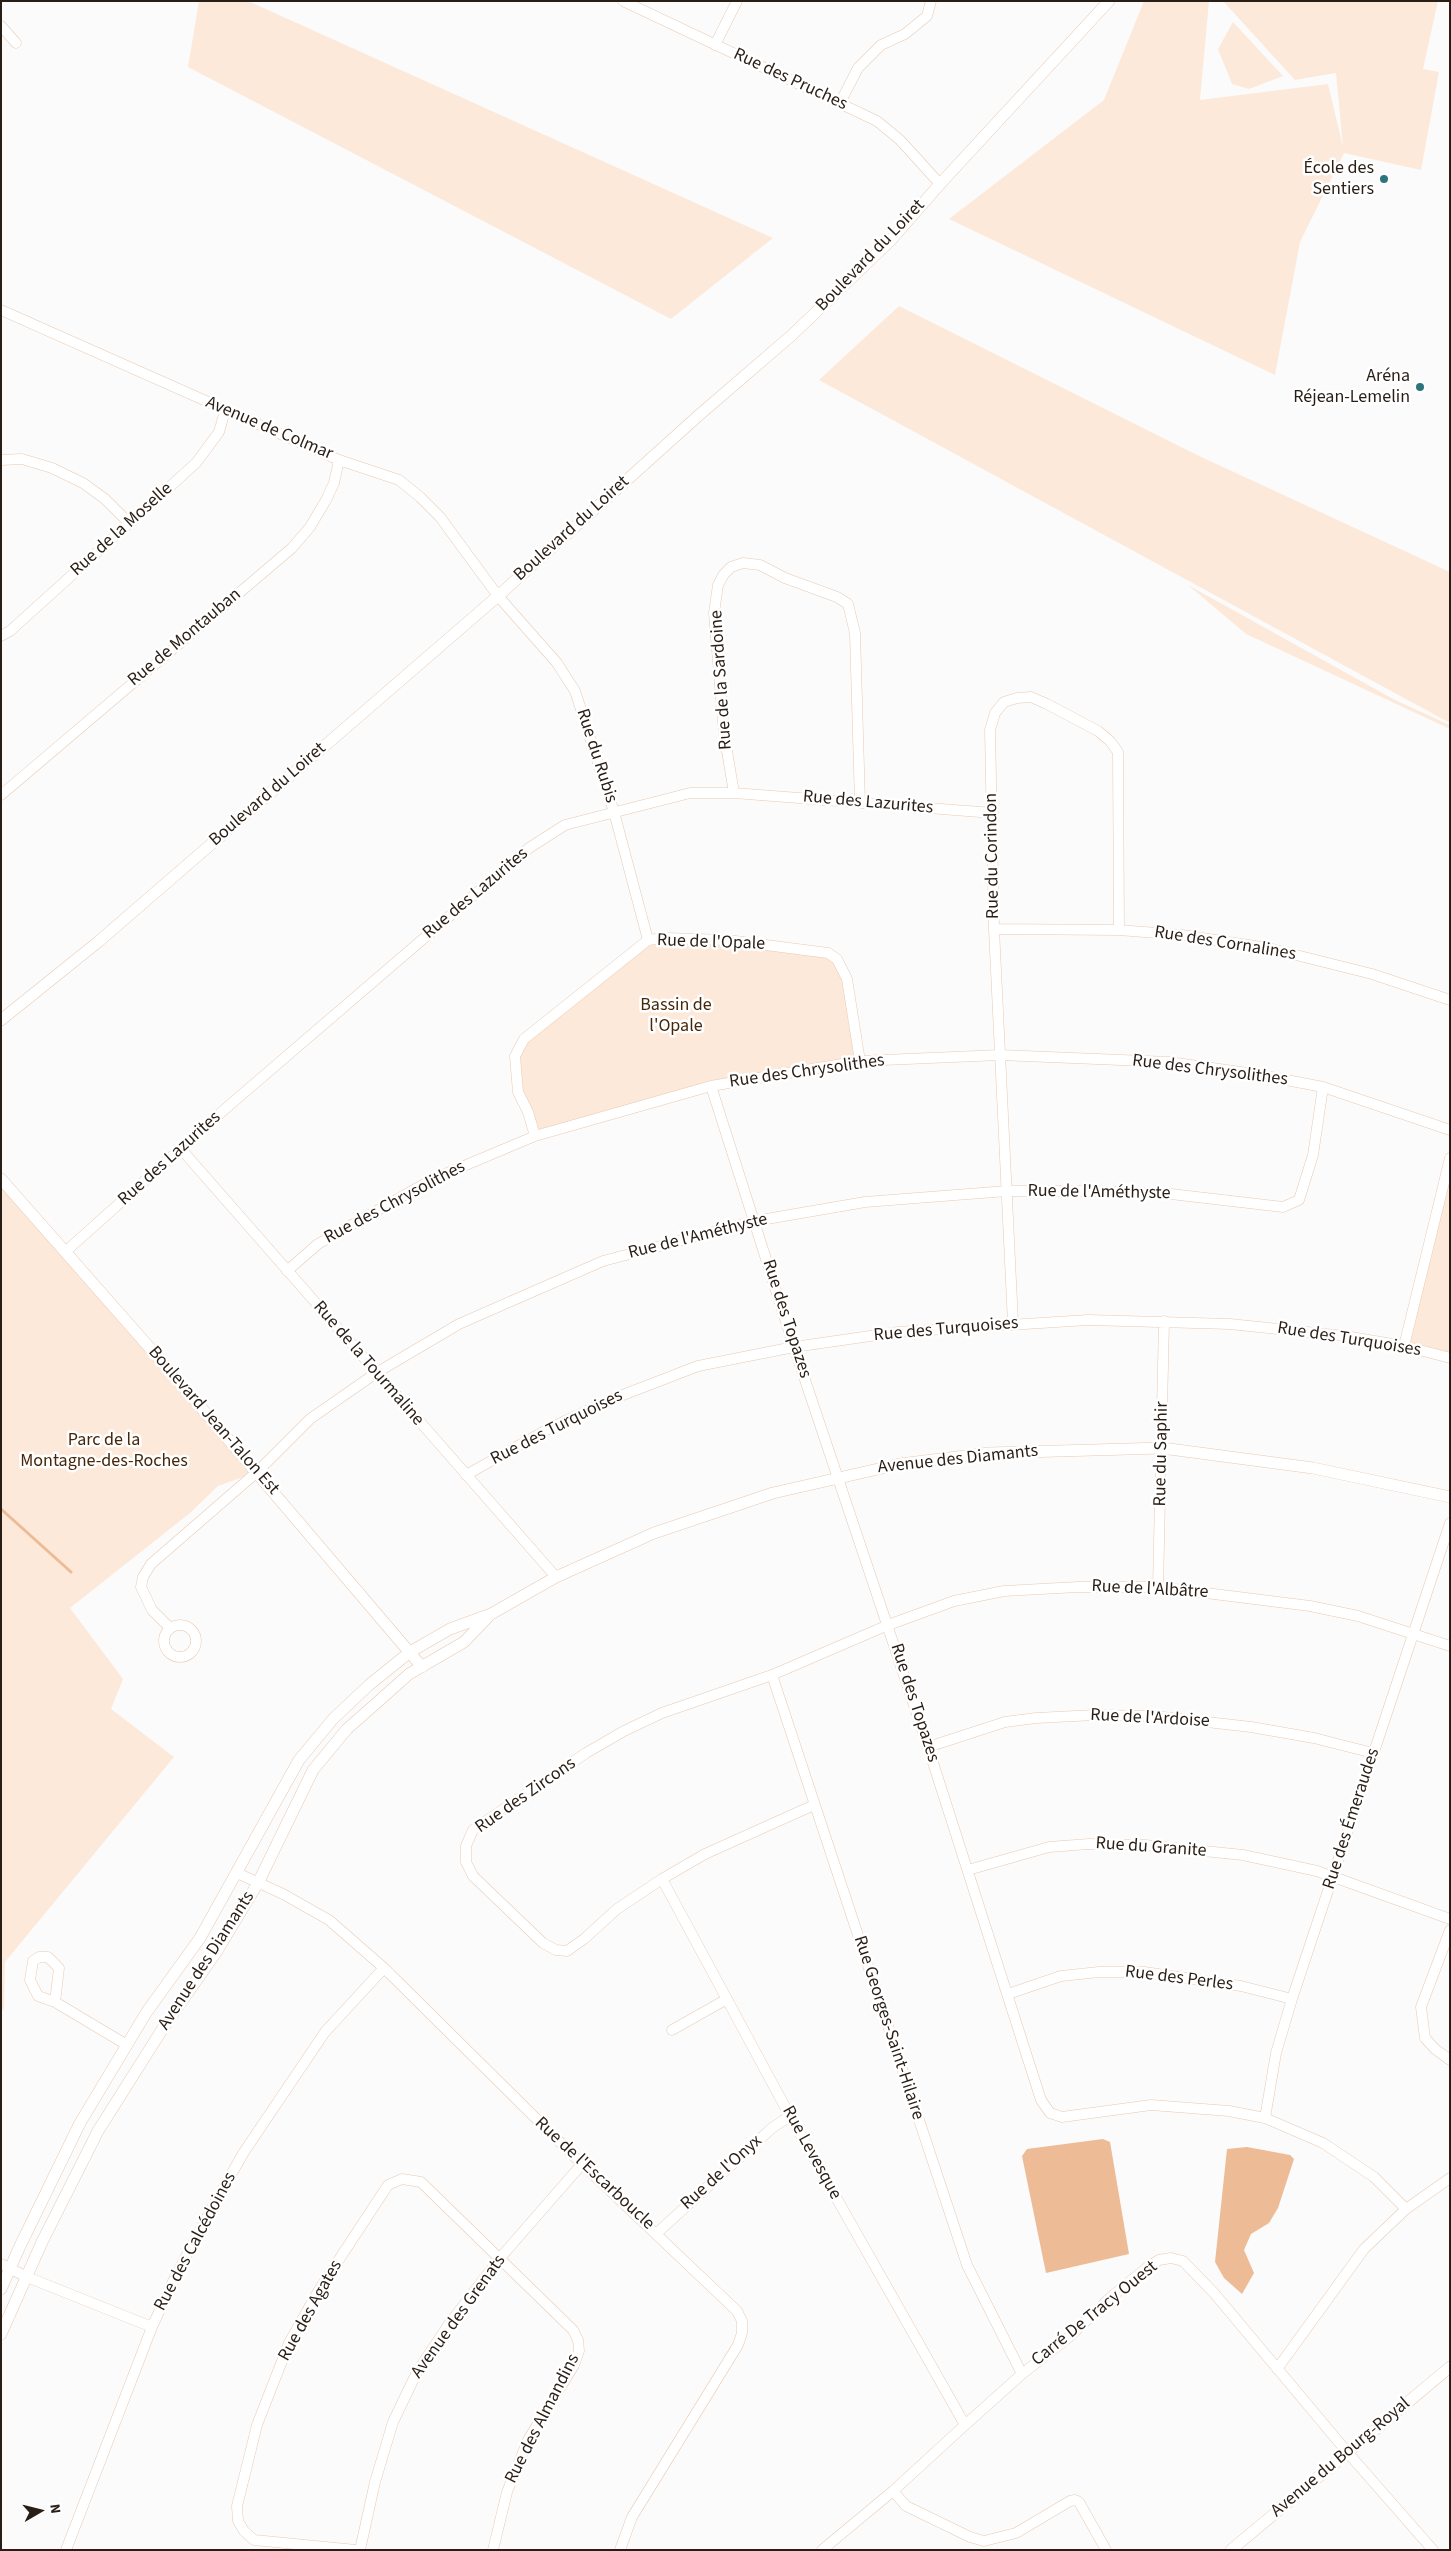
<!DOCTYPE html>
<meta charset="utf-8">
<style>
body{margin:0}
#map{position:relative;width:1451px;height:2551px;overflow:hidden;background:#fbfbfb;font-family:"Source Sans 3",sans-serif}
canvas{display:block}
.frame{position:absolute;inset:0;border:2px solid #291e15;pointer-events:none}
.north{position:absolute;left:15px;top:2486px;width:50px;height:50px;-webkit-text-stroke:4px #fff;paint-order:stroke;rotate:82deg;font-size:14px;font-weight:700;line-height:20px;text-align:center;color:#291e15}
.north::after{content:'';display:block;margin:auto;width:18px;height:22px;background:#291e15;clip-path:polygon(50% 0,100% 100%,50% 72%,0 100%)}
</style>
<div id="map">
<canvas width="1451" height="2551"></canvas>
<div class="frame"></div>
<div class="north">N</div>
</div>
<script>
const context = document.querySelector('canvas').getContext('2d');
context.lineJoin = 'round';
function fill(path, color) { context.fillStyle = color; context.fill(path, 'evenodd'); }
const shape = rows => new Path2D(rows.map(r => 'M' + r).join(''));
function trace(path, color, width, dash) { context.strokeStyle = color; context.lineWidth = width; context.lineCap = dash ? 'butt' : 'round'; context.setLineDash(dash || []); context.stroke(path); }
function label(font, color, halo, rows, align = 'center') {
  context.font = font + ' "Source Sans 3",sans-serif'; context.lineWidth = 5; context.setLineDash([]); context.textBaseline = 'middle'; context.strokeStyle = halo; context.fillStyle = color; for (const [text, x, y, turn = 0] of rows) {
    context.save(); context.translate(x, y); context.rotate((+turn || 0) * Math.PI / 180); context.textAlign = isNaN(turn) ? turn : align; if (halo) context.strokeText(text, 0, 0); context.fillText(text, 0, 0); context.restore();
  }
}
fill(shape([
 [199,1,248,1,773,238,671,319,188,67],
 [1144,1,1209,1,1200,100,1328,84,1343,147,1336,73,1295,80,1223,1,1438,1,1423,69,1439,72,1421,170,1344,153,1300,242,1275,375,949,219,1104,100],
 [1233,22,1283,76,1249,89,1232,84,1218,49],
 [899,306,1197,455,1450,572,1450,723,819,380],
 [1188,585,1395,700,1450,725,1450,729,1246,634],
 [648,940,817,950,843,967,860,1061,711,1087,535,1136,518,1092,515,1056,524,1039],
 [1450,1161,1450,1358,1404,1346],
 [1,1178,257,1472,218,1486,190,1513,70,1608,123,1679,111,1709,174,1757,5,1962,4,2008,1,2013]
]), '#fde9da');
fill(shape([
 [1103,2139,1110,2142,1129,2254,1046,2273,1022,2156,1027,2149],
 [1247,2147,1290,2155,1294,2159,1278,2208,1269,2223,1251,2234,1244,2250,1254,2273,1242,2294,1224,2278,1215,2262,1227,2149]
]), '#edbb95');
trace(shape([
 [1,1509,71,1572]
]), '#edbb95', 3);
const minor = shape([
 [623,1,877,121,900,140,940,184],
 [1,26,16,43],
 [715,45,737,1],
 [840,103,858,68,881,45,905,34,927,16,931,1],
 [1,310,339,460,399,480,420,497,440,517,498,596,557,663,575,691,614,812,648,940],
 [1,460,22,459,52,468,83,483,105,499,130,524],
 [1,636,10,631,196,463,219,432,225,411],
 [734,793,724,733,714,613,718,585,724,574,731,567,743,563,760,565,785,578,837,597,848,604,855,633,860,803],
 [1,795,292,548,310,527,326,500,334,483,339,460],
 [994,929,1119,930,1182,935,1268,948,1372,974,1450,1000],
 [711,1086,794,1347,928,1747,1041,2100,1050,2113,1062,2117,1151,2105,1229,2111,1265,2118,1323,2143,1374,2177,1406,2209],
 [535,1136,528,1112,518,1092,515,1056,524,1039,648,940,666,938,727,940,828,953,837,959,847,979,860,1061],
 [181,1149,556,1577],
 [65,1252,225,1109,529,848,565,825,690,793,734,793,993,813],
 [287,1271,318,1244,433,1179,535,1136,711,1086,860,1061,1000,1055,1169,1062,1255,1074,1323,1087,1450,1130],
 [1013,1323,994,929,990,730,995,713,1004,702,1017,698,1031,697,1047,704,1098,731,1110,741,1118,752,1119,930],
 [1404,1346,1450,1158],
 [466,1475,552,1427,615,1398,698,1366,794,1347,898,1332,1088,1320,1230,1324,1345,1336,1404,1346,1450,1358],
 [1158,1587,1164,1321],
 '164 1641a16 16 0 1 1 32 0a16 16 0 1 1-32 0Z',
 [170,1628,152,1610,141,1587,143,1577,151,1564,257,1472,310,1419,376,1373,459,1324,603,1261,755,1221,865,1202,1007,1191,1093,1191,1171,1194,1283,1207,1299,1200,1313,1155,1323,1087],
 [772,1675,967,2265,1022,2374],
 [928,1747,1005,1722,1036,1718,1095,1715,1154,1716,1251,1727,1314,1738,1373,1753],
 [814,1805,705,1854,662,1879,617,1909,584,1939,567,1951,556,1950,543,1943,473,1876,466,1862,466,1846,473,1830,586,1753,624,1731,662,1713,772,1675,888,1625,954,1601,1004,1591,1078,1587,1158,1587,1310,1606,1358,1616,1450,1646],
 [968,1870,1049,1847,1089,1844,1145,1845,1243,1855,1317,1871,1450,1919],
 [237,1873,283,1894,329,1920,384,1968,582,2164,737,2311,742,2321,742,2333,738,2345,632,2517,620,2550],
 [662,1879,790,2116,965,2425],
 [1450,1930,1421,2007,1425,2038,1435,2049,1450,2060],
 [1008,1994,1061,1976,1099,1972,1144,1972,1241,1986,1292,1999],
 [55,2002,59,1968,48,1957,39,1957,33,1961,30,1980,38,1996,55,2002,127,2045],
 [672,2030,727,1999],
 [1265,2118,1276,2053,1292,1999,1450,1523],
 [657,2233,772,2128,790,2116],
 [1,2264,27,2277,152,2327],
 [1277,2369,1364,2249,1406,2209,1450,2178],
 [893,2491,906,2506,970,2537,984,2541,1016,2533,1070,2501,1075,2500,1079,2502,1106,2550],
 [66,2550,152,2327,175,2277,213,2206,244,2152,325,2032,384,1968],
 [356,2550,254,2540,244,2531,238,2521,237,2506,257,2425,289,2343,319,2290,388,2185,402,2179,421,2182,573,2330,578,2340,579,2351,574,2365,528,2440,507,2492,493,2550],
 [360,2550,375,2482,393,2422,417,2372,449,2324,500,2258,582,2164],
 [822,2550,893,2491,965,2425,1022,2374,1069,2337,1111,2297,1148,2267,1159,2260,1171,2258,1183,2261,1214,2293,1348,2453,1433,2550]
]);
const tertiary = shape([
 [1,1020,98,942,498,596,698,416,792,335,890,241,940,184,1109,1],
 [1,1179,164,1364,422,1667],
 [1,2289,20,2246,80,2123,146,2013,200,1938,299,1760,333,1719,369,1685,410,1652,450,1629,491,1614,556,1577,654,1533,773,1493,900,1464,989,1453,1162,1448,1313,1468,1450,1497],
 [1,2334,42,2242,98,2131,165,2025,217,1951,258,1883,313,1770,347,1729,381,1699,409,1674,464,1642,488,1617],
 [1231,2550,1450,2367]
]);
trace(minor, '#e8c9b1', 11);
trace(tertiary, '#e8c9b1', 12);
trace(minor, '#fff', 10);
trace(tertiary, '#fff', 11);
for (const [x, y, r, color] of [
 [1384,179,5,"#2b757b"],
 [1420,387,5,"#2b757b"]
]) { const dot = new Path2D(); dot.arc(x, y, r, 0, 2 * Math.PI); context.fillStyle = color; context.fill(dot); trace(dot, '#fff', 2); }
label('18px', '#291e15', '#fff', [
 ["Rue des Pruches",790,80,25],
 ["Boulevard du Loiret",871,256,-46],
 ["Avenue de Colmar",269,429,23],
 ["Boulevard du Loiret",572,529,-42],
 ["Rue de la Moselle",122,530,-42],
 ["Rue de Montauban",185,638,-40],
 ["Rue de la Sardoine",722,680,-94],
 ["Rue du Rubis",596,756,72],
 ["Boulevard du Loiret",268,795,-41],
 ["Rue des Lazurites",868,803,5],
 ["Rue du Corindon",993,856,-91],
 ["Rue des Lazurites",476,894,-40],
 ["Rue de l'Opale",711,943,2],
 ["Rue des Cornalines",1225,944,9],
 ["Rue des Chrysolithes",1210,1071,7],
 ["Rue des Chrysolithes",807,1072,-8],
 ["Rue des Lazurites",170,1159,-42],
 ["Rue de l'Améthyste",1099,1193,1],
 ["Rue des Chrysolithes",395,1203,-28],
 ["Rue de l'Améthyste",698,1237,-14],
 ["Rue des Topazes",786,1319,72],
 ["Rue des Turquoises",946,1330,-5],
 ["Rue des Turquoises",1349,1340,9],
 ["Rue de la Tourmaline",368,1364,49],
 ["Boulevard Jean-Talon Est",213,1421,49],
 ["Rue des Turquoises",557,1428,-27],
 ["Rue du Saphir",1162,1454,-89],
 ["Avenue des Diamants",958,1460,-6],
 ["Rue de l'Albâtre",1150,1590,3],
 ["Rue des Topazes",914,1703,72],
 ["Rue de l'Ardoise",1150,1719,3],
 ["Rue des Zircons",526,1796,-35],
 ["Rue des Émeraudes",1352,1819,-72],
 ["Rue du Granite",1151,1848,4],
 ["Avenue des Diamants",207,1961,-57],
 ["Rue des Perles",1179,1979,7],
 ["Rue Georges-Saint-Hilaire",888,2028,72],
 ["Rue Levesque",811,2153,61],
 ["Rue de l'Onyx",722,2173,-42],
 ["Rue de l'Escarboucle",594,2174,43],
 ["Rue des Calcédoines",196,2242,-62],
 ["Rue des Agates",311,2311,-61],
 ["Carré De Tracy Ouest",1095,2314,-39],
 ["Avenue des Grenats",459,2317,-54],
 ["Rue des Almandins",543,2419,-63],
 ["Avenue du Bourg-Royal",1341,2458,-40]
]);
label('18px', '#291e15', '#fff', [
 ["École des",1374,169],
 ["Sentiers",1374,190],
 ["Aréna",1410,377],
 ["Réjean‑Lemelin",1410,398]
], 'right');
label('18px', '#472709', '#fff', [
 ["Bassin de",676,1006],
 ["l'Opale",676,1027],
 ["Parc de la",104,1441],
 ["Montagne-des-Roches",104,1462]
]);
</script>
